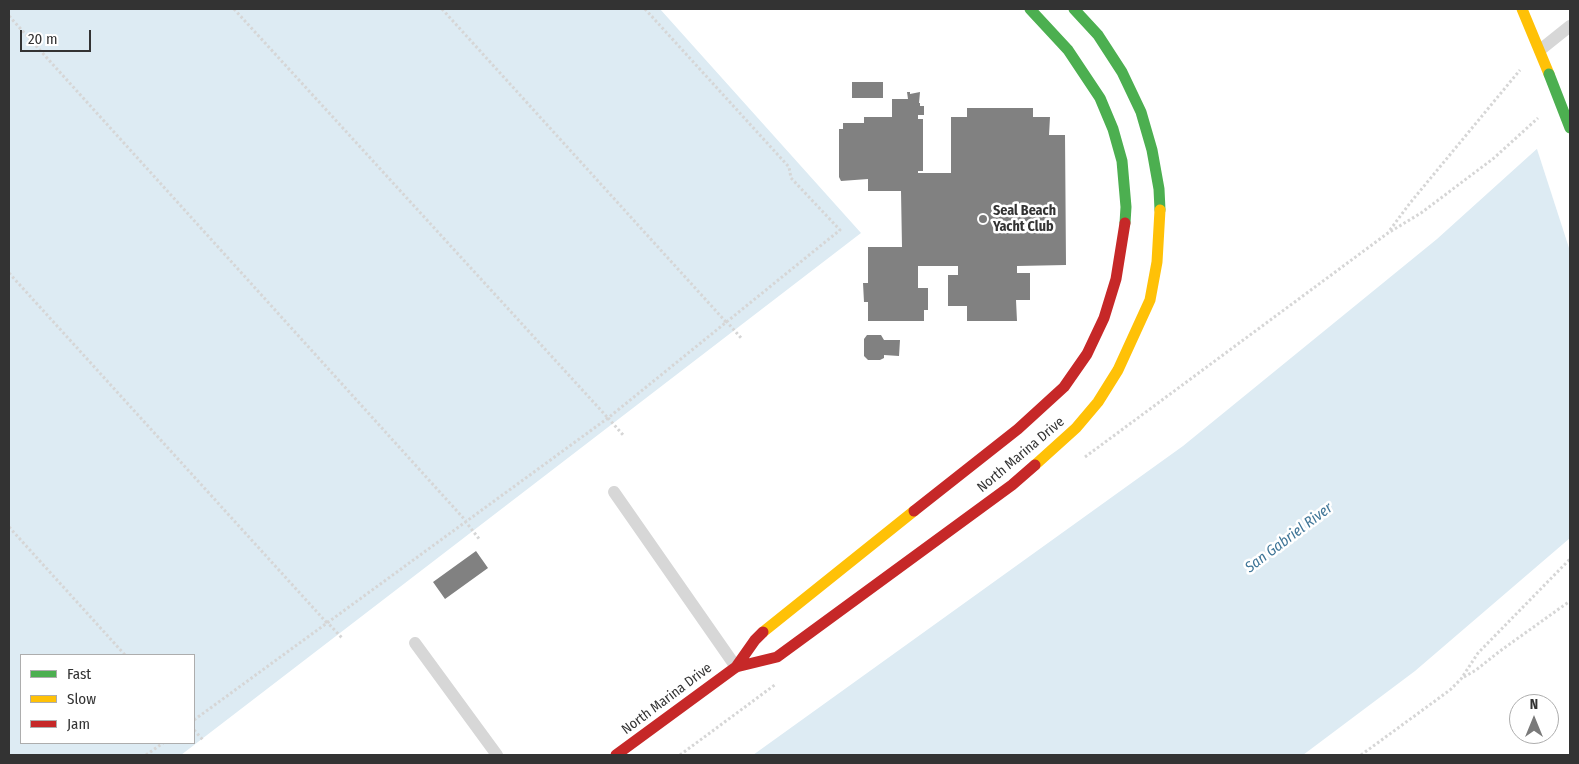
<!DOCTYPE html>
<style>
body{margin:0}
#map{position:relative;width:1579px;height:764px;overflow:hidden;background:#fff;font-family:"Fira Sans Condensed",sans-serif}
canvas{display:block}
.frame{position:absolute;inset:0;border:10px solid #333;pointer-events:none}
.legend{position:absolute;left:20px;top:654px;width:175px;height:90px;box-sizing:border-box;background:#fff;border:1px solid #adadad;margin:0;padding:6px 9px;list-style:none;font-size:15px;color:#333}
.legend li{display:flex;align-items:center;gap:10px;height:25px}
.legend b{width:25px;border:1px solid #adadad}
.north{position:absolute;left:1509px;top:694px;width:50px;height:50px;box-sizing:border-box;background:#fff;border:1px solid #adadad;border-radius:50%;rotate:0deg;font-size:14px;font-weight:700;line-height:20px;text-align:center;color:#333}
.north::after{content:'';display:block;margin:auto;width:18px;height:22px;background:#7a7a7a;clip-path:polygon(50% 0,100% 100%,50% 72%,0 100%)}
.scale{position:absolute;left:20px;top:30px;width:71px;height:22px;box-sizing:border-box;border:2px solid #333;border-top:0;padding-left:6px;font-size:15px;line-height:18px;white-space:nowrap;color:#333;-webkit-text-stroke:4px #fff;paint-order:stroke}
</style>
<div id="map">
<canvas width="1579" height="764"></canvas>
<div class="frame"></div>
<ul class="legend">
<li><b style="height:6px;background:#4caf50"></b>Fast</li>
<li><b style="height:6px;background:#ffc107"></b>Slow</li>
<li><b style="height:6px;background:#c62828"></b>Jam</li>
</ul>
<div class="north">N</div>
<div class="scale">20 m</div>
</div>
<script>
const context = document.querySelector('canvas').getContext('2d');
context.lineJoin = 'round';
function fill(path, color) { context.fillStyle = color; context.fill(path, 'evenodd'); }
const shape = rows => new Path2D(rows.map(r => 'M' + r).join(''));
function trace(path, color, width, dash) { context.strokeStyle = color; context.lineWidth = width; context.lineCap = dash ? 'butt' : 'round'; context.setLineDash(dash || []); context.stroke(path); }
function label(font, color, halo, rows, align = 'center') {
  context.font = font + ' "Fira Sans Condensed",sans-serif'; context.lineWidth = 5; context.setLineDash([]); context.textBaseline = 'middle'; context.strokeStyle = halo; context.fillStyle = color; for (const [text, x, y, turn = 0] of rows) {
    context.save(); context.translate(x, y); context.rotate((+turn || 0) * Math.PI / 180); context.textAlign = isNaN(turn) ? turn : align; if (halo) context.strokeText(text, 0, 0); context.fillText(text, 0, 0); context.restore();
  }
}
fill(shape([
 [9,9,660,9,861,233,181,755,9,755],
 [21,655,194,655,194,743,21,743],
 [1570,119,1570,538,1415,671,1303,755,753,755,1183,446,1437,239]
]), '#ddebf3');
fill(shape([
 [1570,116,1570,251,1536,146]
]), '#fff');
fill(shape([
 [852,82,883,82,883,98,852,98],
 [907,92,910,92,910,94,920,92,919,103,920,103,920,106,924,106,924,115,918,115,918,119,923,119,923,171,918,171,918,173,951,173,951,117,967,117,967,108,1033,108,1033,117,1050,117,1049,135,1065,135,1066,265,1017,266,1017,273,1030,273,1030,300,1016,300,1017,321,967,321,967,306,948,306,948,275,958,275,958,266,918,266,918,288,928,288,928,310,924,310,924,321,868,321,868,302,864,302,863,283,868,283,868,247,902,247,901,191,868,191,868,179,841,181,839,177,839,129,843,129,843,123,864,123,864,117,892,117,892,99,908,99],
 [867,335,881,335,884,340,900,340,899,356,884,355,884,358,880,360,868,360,864,356,864,339],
 [476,551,488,568,445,599,433,582]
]), '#818181');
trace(shape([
 [234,9,608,418],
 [442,9,726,322],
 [9,16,466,521],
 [1390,230,1410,203,1520,70],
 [9,273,327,623],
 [726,321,742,339],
 [608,418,624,436],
 [1085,457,1388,233,1421,213,1494,158,1538,118],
 [465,521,480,540],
 [9,527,125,655],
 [326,621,343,639],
 [1464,677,1476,670,1500,651,1570,601],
 [194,720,608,418,840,230,791,178,789,167,645,9],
 [194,730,203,740],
 [146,755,163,743],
 [680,755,776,684],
 [1361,755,1450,690,1461,679,1478,653,1570,559]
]), '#d6d6d6', 3, [2.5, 2.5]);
trace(shape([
 [1540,50,1570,26],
 [614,492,736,667],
 [415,643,497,755]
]), '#d7d7d7', 12);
trace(shape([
 [1030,9,1068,50,1100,98,1113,129,1122,161,1126,207,1125,223],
 [1074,9,1098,35,1122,72,1141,112,1152,150,1159,189,1160,210]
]), '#4caf50', 11);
trace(shape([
 [1522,9,1549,74],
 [1035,465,1076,428,1098,402,1118,370,1150,300,1157,262,1160,210],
 [763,632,914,511]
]), '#ffc107', 11);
trace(shape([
 [914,511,1018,429,1064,387,1087,354,1104,318,1116,279,1125,223],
 [736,667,777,657,1012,485,1035,465],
 [616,755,736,667,755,640,763,632]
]), '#c62828', 11);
trace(shape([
 [1549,74,1570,128]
]), '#4caf50', 11);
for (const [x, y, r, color] of [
 [983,219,5,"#7a7a7a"]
]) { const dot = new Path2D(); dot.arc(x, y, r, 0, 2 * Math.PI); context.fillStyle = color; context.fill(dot); trace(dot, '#fff', 2); }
label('bold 14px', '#333', '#fff', [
 ["Seal Beach",993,211],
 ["Yacht Club",993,227]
], 'left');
label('14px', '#333', '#fff', [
 ["North Marina Drive",1021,455,-40],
 ["North Marina Drive",667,699,-37]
]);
label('italic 15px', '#3f7597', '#fff', [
 ["San Gabriel River",1289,538,-37]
]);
</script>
